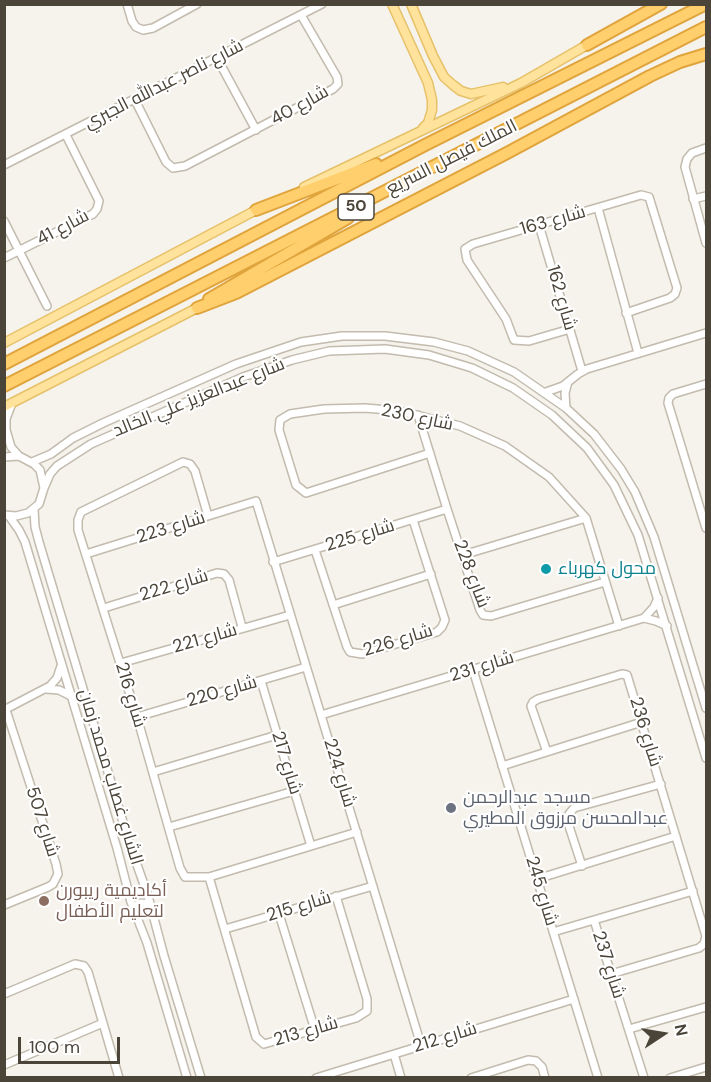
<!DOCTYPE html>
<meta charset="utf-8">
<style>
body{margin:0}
#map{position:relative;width:711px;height:1082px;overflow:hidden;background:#f6f3ec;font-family:"DM Sans",sans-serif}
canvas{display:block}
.frame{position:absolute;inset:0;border:6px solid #4b4439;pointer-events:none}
.north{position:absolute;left:633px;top:1004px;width:60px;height:60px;-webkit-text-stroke:4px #fff;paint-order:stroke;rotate:78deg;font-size:16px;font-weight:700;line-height:24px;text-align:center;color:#4b4439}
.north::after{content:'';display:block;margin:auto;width:21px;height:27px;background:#4b4439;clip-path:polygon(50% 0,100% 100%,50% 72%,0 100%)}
.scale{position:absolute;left:18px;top:1037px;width:102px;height:27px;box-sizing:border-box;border:3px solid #4b4439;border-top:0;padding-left:8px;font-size:18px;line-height:21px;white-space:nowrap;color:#4b4439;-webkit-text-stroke:4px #fff;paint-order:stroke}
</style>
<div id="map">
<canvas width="711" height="1082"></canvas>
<div class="frame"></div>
<div class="north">N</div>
<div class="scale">100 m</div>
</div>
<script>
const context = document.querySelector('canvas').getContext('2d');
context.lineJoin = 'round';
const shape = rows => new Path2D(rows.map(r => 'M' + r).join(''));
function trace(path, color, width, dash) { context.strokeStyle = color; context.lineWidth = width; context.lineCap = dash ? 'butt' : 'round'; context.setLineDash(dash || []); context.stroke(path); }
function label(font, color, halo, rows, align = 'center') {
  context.font = font + ' "DM Sans",Cairo,sans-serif'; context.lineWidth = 4.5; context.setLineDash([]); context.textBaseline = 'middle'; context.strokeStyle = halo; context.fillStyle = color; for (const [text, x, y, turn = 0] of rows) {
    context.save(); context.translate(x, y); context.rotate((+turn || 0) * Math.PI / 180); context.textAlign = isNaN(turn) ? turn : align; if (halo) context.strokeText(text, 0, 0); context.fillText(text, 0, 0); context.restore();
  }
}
const minor = shape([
 [127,4,132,21,136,27,143,30,153,28,197,4],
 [217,58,256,130],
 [135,100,166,162,173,168,185,166,333,89,338,84,337,77,301,15],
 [706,148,692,153,687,159,685,167,706,243],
 [4,165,322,4],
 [693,199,706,196],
 [598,208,638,353],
 [4,221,47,306],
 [539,225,582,371],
 [4,258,93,214,97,209,99,201,66,135],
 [570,329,529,341,514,340,506,319,467,260,465,249,473,244,641,195,649,197,677,288,675,294,670,298,626,313],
 [706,384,673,394,669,398,668,403,706,528],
 [546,392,563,386,578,374,587,369,706,333],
 [12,403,6,419,6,430,11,447,19,456],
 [566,408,565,393,568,382],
 [418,415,447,509,480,610,483,615,491,616,605,582],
 [430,453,306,493,296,485,279,430,280,420,290,414,324,409,365,408,400,411,460,426,505,446,549,477,586,518,619,626],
 [4,457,19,456,34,464,40,470,44,488,39,504,28,513,16,516,4,515],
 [32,462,51,454,73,438,103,423,236,364,301,342,342,336,385,336,434,342,468,351,514,372,566,408,594,434,621,469,635,492,654,537,706,708],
 [44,488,50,474,57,466,91,444,243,377,292,360,329,351,385,349,429,355,472,368,513,388,552,415,587,448,614,485,638,535,706,758],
 [34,509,35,527,39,542,129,842,148,896,164,956,201,1078],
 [9,516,19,530,25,542,117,848,131,902,147,943,187,1078],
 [208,516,195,471,190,464,183,462,81,512,78,520,78,530,137,717,180,868,185,877,209,877,357,832],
 [315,550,347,647,350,652,362,654,437,632,442,627,445,620,413,520],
 [86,554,256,501,421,1045],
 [463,555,586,518],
 [273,562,447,509],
 [333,605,431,574],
 [104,608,217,573,224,574,229,580,242,627],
 [644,618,656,621,667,626],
 [121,663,290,615],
 [473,670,598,1078],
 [261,681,311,846],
 [46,689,59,690,71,696],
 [4,710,50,686,57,678,61,666],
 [321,715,644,618,654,607,658,598],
 [137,717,306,667],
 [547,752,531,706,533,702,538,699,622,674,627,675,706,936,704,944,699,948,611,974],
 [502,766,642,722],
 [153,772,277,735],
 [169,827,294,791],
 [582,866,567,820,569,814,574,808,661,784],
 [209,877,256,1037,264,1044,356,1018,367,1011,367,999,336,896],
 [537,879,676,836],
 [128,891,138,893,145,889],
 [4,905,48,887,53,884,58,874,56,864,6,710],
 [133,907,141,903,150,904],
 [279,914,315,1030],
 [594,920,644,1078],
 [225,929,373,886],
 [553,932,693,891],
 [4,994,75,964,84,966,88,972,119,1078],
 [629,1029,706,1007],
 [394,1054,401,1078],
 [4,1065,103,1023],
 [316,1078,574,999],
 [471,1078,528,1060,536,1061,542,1067,545,1078],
 [670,1078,706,1067]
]);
const major = shape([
 [392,4,428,83,432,100,432,110,428,123,423,128],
 [411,4,433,56,444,77,453,85,461,91,471,94,503,87],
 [304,187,521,83,587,45],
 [4,343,260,208],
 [4,407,197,308]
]);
const highway = shape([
 [587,45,661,4],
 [256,210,376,164],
 [209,299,348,218],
 [197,308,236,293,507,153,650,76,680,62,706,54],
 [4,364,427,144,706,4],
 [4,386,706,27]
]);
trace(minor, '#c2bbae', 10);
trace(major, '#e6c16a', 11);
trace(highway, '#e0a43c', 14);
trace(minor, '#fff', 7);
trace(major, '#ffe39c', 8);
trace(highway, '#ffcf6e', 10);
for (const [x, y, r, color] of [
 [546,569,6,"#0f9aa8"],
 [451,808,6,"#6b7280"],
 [44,901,6,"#8d6e63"]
]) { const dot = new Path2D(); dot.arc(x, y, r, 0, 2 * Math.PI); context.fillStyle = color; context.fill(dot); trace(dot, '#fff', 2); }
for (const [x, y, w] of [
 [356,207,36]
]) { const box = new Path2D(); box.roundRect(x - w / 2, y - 13, w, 26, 4.5); context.fillStyle = '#fff'; context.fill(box); trace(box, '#4b4439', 1.5); }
label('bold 16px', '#4b4439', null, [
 ["50",356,207]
]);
label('18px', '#4b4439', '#fff', [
 ["شارع ناصر عبدالله الجبري",164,85,-27],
 ["شارع 40",300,106,-29],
 ["الملك فيصل السريع",452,158,-27],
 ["شارع 163",553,221,-16],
 ["شارع 41",63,228,-28],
 ["شارع 162",561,298,74],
 ["شارع عبدالعزيز علي الخالد",199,398,-22],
 ["شارع 230",417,418,12],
 ["شارع 223",171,528,-17],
 ["شارع 225",360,536,-17],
 ["شارع 228",471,574,69],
 ["شارع 222",174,586,-17],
 ["شارع 221",205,639,-16],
 ["شارع 226",398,641,-17],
 ["شارع 231",482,667,-17],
 ["شارع 220",222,692,-16],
 ["شارع 216",130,695,73],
 ["شارع 236",645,732,73],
 ["شارع 217",286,763,73],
 ["شارع 224",339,773,73],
 ["الشارع غصاب محمد زمان",110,777,73],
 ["شارع 507",42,822,72],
 ["شارع 245",541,891,73],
 ["شارع 215",299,907,-17],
 ["شارع 237",608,965,72],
 ["شارع 213",306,1032,-16],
 ["شارع 212",445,1038,-17]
]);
label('18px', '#0d838f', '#fff', [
 ["محول كهرباء",558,569]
], 'left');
label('18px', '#5b616d', '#fff', [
 ["مسجد عبدالرحمن",463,798],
 ["عبدالمحسن مرزوق المطيري",463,819]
], 'left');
label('18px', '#785e54', '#fff', [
 ["أكاديمية ريبورن",56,891],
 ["لتعليم الأطفال",56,912]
], 'left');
</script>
